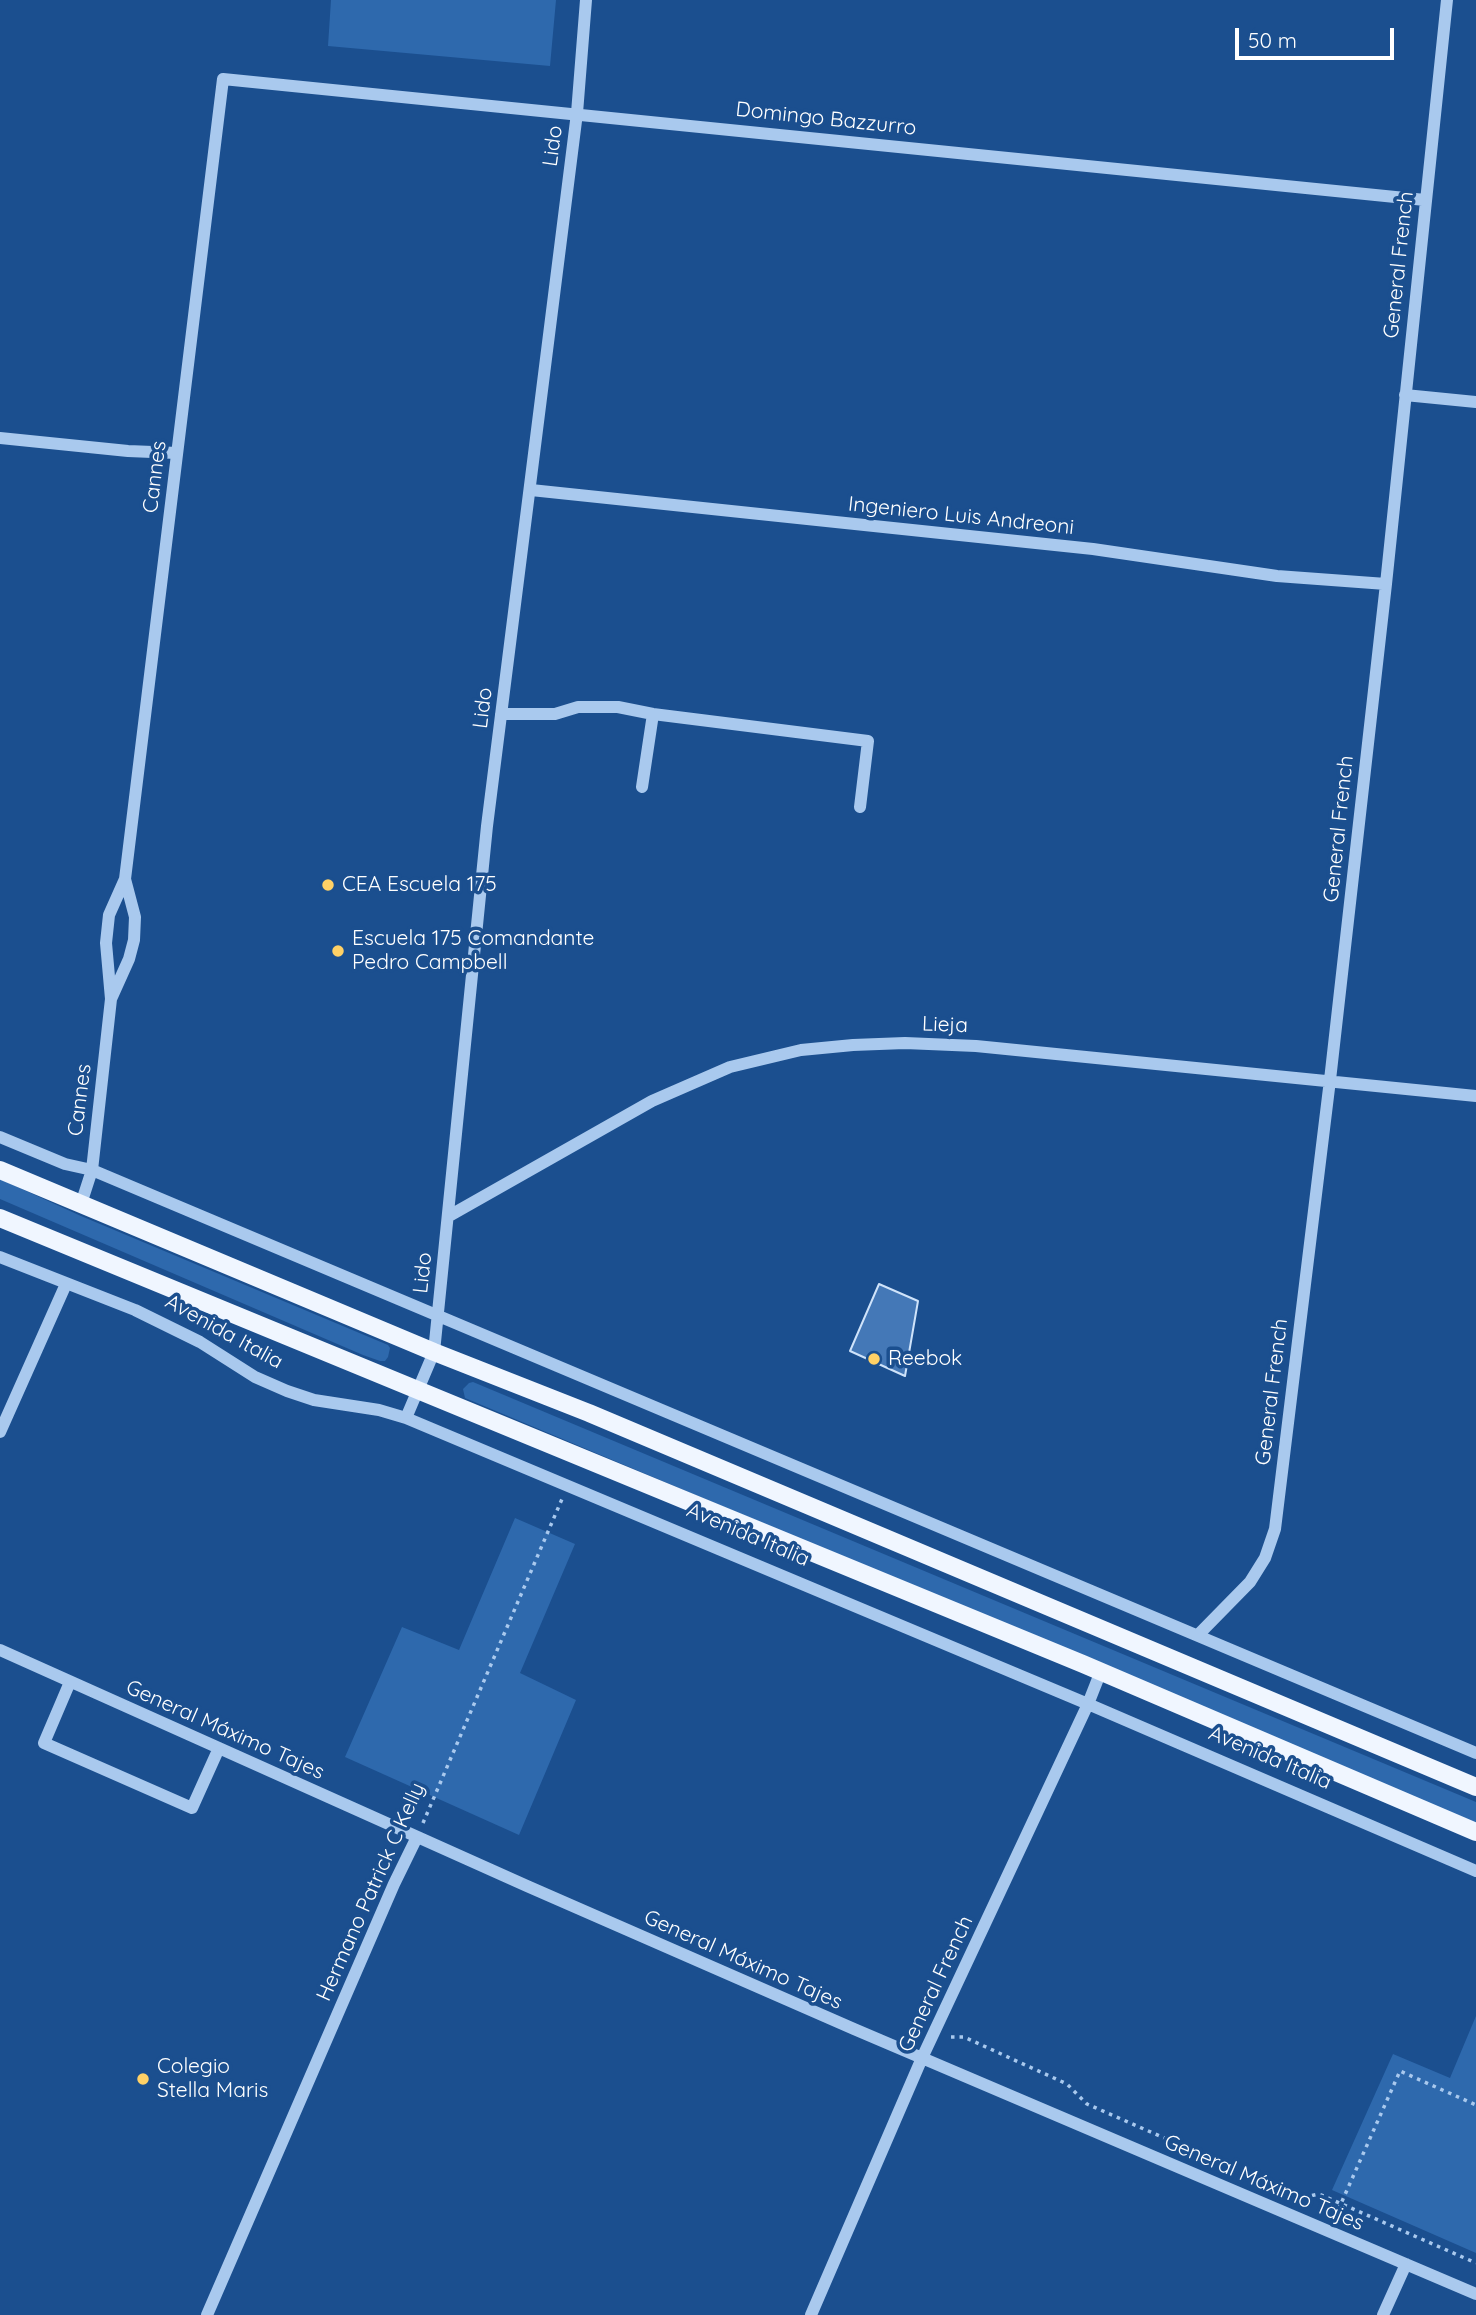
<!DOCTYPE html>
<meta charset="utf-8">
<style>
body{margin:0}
#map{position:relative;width:1476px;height:2315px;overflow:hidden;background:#1b4f8f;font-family:Quicksand,sans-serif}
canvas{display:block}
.scale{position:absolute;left:1235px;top:28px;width:159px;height:32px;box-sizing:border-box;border:4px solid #fff;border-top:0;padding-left:9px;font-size:21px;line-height:24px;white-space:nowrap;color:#fff;-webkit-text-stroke:5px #1b4f8f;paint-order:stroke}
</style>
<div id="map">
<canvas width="1476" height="2315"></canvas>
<div class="scale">50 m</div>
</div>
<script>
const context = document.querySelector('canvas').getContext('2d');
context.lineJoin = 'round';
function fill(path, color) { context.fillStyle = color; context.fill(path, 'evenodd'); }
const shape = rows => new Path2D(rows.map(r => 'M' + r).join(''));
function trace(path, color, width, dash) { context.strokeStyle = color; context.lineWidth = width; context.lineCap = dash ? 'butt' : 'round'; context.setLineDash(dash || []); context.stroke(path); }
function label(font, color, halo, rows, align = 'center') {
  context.font = font + ' Quicksand,sans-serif'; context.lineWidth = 7; context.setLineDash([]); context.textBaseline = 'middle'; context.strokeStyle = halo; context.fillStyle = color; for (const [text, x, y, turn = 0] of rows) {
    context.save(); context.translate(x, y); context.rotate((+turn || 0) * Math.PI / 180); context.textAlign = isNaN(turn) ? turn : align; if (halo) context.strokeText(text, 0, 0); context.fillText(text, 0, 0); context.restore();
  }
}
fill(shape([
 [331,0,556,0,550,66,328,46],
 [0,1179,81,1216,388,1345,390,1348,388,1357,385,1361,380,1361,363,1355,0,1199],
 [473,1382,1476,1802,1476,1823,465,1398,463,1389,469,1383],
 [515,1518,575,1544,520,1673,576,1700,519,1835,345,1757,402,1627,459,1650],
 [1476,2016,1476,2253,1332,2190,1393,2054,1450,2078]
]), '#2e69ad');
const building = shape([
 [879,1284,918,1301,905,1376,850,1351,879,1284]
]);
fill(building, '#4478b7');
trace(building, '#cfe3fa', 2);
trace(shape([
 [423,1823,562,1499],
 [951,2037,964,2037,1067,2084,1087,2104,1301,2198,1319,2194,1476,2263],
 [1335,2217,1400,2071,1476,2105]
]), '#a9c9ee', 3.5, [3.5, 5]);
trace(shape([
 [1405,395,1476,402],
 [0,438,128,451,177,453],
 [531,490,1093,549,1277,576,1386,584],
 [501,714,555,714,578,707,618,707,653,714,868,741,860,807],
 [642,787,653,714],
 [111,999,129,959,134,940,135,917,125,879],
 [0,1137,65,1164,92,1170,1476,1753],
 [81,1204,92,1170,111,999,106,943,109,915,125,879,223,79,1425,200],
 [449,1216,652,1101,730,1067,801,1050,853,1045,905,1043,976,1046,1476,1096],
 [0,1257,135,1310,200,1342,255,1377,287,1391,314,1400,379,1410,406,1418,1088,1704,1476,1871],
 [406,1418,434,1352,487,826,577,113,586,0],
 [0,1432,66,1284],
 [1198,1635,1250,1582,1265,1558,1275,1529,1330,1080,1386,584,1447,0],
 [0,1650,527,1886,854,2029,1476,2294],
 [70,1682,44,1743,192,1808,219,1748],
 [207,2315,394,1884,417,1837],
 [811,2315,922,2058,1088,1704,1101,1671],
 [1383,2315,1406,2264]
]), '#a9c9ee', 12);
trace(shape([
 [0,1170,434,1352,589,1413,1476,1787],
 [0,1218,1083,1664,1476,1832]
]), '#f0f6ff', 18);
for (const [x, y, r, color] of [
 [328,885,7,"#ffd166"],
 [338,951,7,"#ffd166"],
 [874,1359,7,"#ffd166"],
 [143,2079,7,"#ffd166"]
]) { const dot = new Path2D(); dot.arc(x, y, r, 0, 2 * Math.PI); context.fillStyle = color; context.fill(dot); trace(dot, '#1b4f8f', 2.5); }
label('21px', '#fff', '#1b4f8f', [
 ["Domingo Bazzurro",826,119,6],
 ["Lido",553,146,-82],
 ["General French",1399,265,-84],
 ["Cannes",155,477,-83],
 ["Ingeniero Luis Andreoni",961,516,6],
 ["Lido",483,708,-83],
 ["General French",1339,829,-84],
 ["Lieja",945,1025,2],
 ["Cannes",80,1100,-83],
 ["Lido",423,1273,-84],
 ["Avenida Italia",224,1332,29],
 ["General French",1272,1392,-83],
 ["Avenida Italia",748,1535,23],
 ["General Máximo Tajes",225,1730,24],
 ["Avenida Italia",1270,1758,23],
 ["Hermano Patrick C Kelly",371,1892,-66],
 ["General Máximo Tajes",743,1960,24],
 ["General French",936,1984,-65],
 ["General Máximo Tajes",1264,2183,23]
]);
label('21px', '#fff', '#1b4f8f', [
 ["CEA Escuela 175",342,885],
 ["Escuela 175 Comandante",352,939],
 ["Pedro Campbell",352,963],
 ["Reebok",888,1359],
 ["Colegio",157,2067],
 ["Stella Maris",157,2091]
], 'left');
</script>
